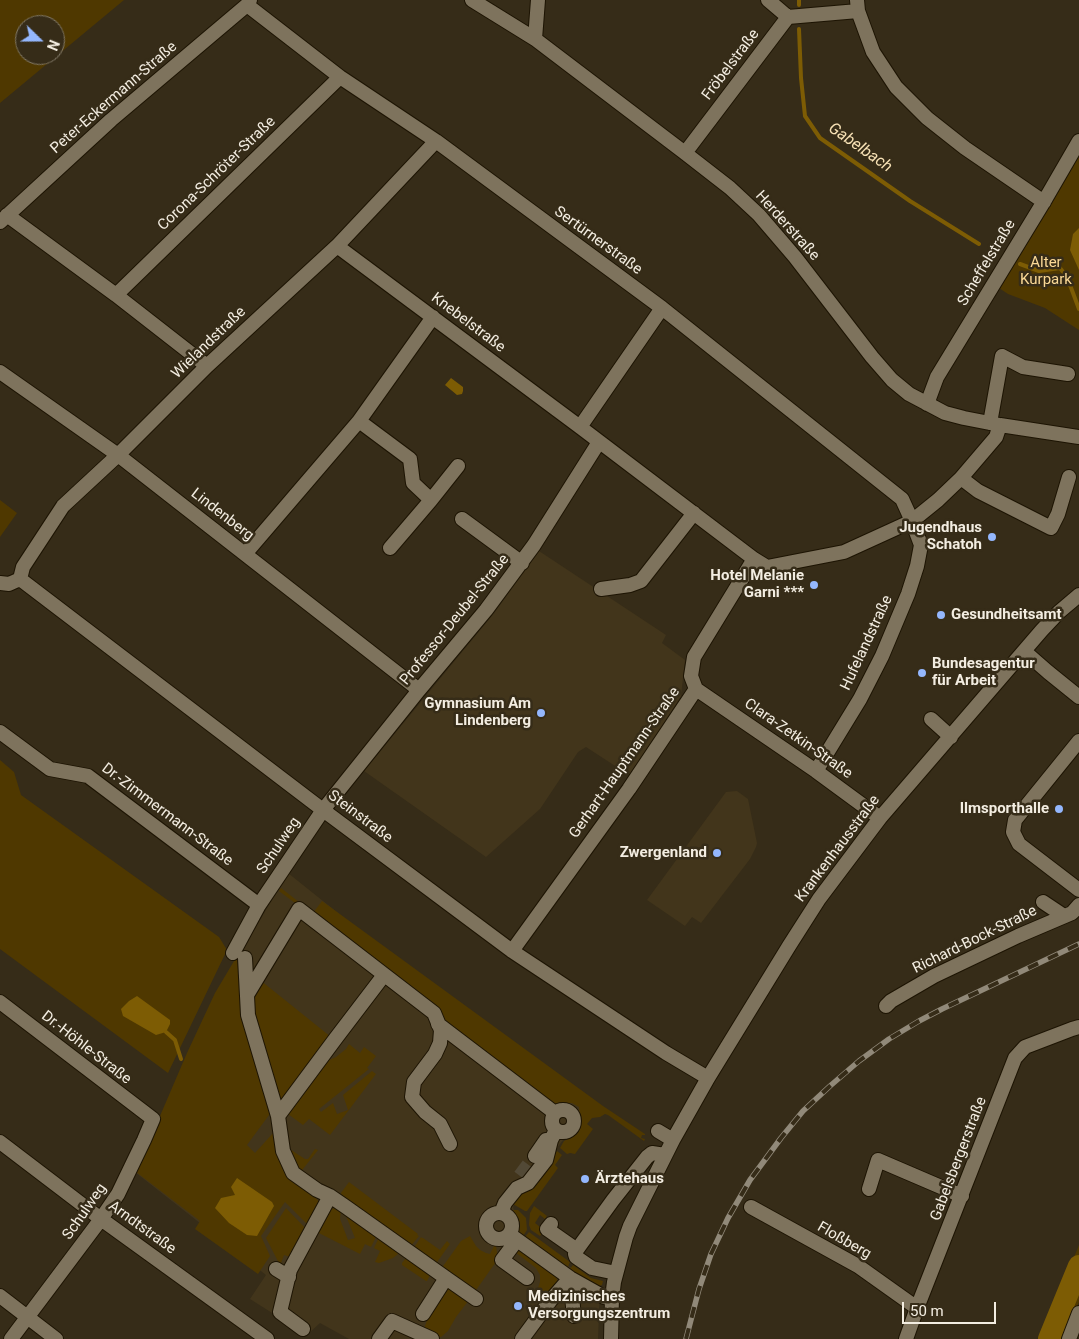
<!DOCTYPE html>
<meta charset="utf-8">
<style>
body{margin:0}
#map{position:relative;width:1079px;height:1339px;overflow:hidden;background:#362c18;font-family:Roboto,sans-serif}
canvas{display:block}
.north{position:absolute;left:15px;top:15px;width:50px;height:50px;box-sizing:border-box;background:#362c18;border:1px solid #827968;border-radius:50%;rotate:112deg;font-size:14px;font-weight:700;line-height:20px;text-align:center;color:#f3ede1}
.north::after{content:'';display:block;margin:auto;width:18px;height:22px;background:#94b7fd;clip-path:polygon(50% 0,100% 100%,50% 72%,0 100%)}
.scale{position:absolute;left:902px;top:1302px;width:94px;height:22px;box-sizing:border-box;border:2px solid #f3ede1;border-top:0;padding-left:6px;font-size:15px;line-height:18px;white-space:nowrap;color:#f3ede1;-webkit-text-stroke:4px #362c18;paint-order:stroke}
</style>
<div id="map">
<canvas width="1079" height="1339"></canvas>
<div class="north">N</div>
<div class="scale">50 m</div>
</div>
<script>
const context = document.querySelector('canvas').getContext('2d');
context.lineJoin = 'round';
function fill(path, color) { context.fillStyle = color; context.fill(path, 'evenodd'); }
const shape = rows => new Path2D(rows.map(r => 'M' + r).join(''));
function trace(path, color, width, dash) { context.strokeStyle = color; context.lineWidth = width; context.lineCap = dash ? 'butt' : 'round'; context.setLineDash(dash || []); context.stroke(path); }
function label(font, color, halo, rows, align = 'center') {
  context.font = font + ' Roboto,sans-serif'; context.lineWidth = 5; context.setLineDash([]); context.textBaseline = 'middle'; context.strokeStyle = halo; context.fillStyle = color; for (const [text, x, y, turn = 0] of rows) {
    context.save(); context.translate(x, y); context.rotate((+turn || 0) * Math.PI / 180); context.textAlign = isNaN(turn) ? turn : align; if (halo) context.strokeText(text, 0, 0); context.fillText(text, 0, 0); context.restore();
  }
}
fill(shape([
 [539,551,666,635,662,643,685,660,681,696,654,739,629,775,586,747,578,752,540,809,486,857,364,771,495,612],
 [737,791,748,799,757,843,756,847,750,859,701,923,692,917,685,926,647,900,726,792],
 [288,873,443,997,591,1102,585,1120,575,1135,563,1140,513,1207,522,1236,600,1286,598,1339,349,1339,320,1323,307,1335,250,1299,266,1275,135,1172,235,962]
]), '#42351b');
fill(shape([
 [0,0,124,0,0,103],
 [25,25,55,25,55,55,25,55],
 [1079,157,1079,330,1045,308,1008,294,999,288,1053,195],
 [0,500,17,513,0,537],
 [0,760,14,772,21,795,219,937,227,950,168,1073,0,949],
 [281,888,313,913,322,901,603,1106,645,1134,645,1135,642,1135,641,1138,645,1139,644,1141,608,1115,605,1114,600,1117,592,1118,587,1124,593,1129,575,1154,570,1153,567,1154,560,1148,564,1141,577,1134,581,1127,579,1107,572,1103,558,1103,551,1104,445,1029,311,915,279,891],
 [240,951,272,1111,247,1145,255,1153,274,1132,278,1158,288,1177,316,1198,319,1202,309,1226,285,1202,261,1236,270,1256,258,1274,195,1229,200,1221,136,1172,187,1053,215,993],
 [260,980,331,1037,282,1100,277,1096,251,1002],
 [349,1044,360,1053,364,1047,376,1056,367,1068,369,1069,319,1109,321,1112,333,1103,337,1114,348,1110,343,1095,372,1071,376,1074,330,1135,309,1119,303,1125,288,1114,325,1062,336,1057,346,1049],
 [315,1149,318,1150,299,1174,288,1153,291,1150,305,1159,308,1159],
 [557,1151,562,1155,555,1165,558,1168,527,1211,525,1211,513,1204,521,1191,530,1186],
 [349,1182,418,1234,417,1235,419,1236,410,1247,342,1198,341,1193],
 [534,1206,547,1216,545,1219,540,1215,535,1223,544,1230,540,1236,531,1230,529,1225,530,1213],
 [338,1207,341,1209,340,1219,348,1240,355,1238,346,1216,377,1235,371,1247,365,1244,360,1254,317,1232,331,1209],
 [286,1208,307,1230,290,1257,284,1255,281,1263,285,1267,282,1269,266,1238],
 [513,1210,518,1210,526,1218,527,1230,523,1236,521,1235,519,1230,520,1225,519,1219],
 [529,1232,570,1262,567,1269,524,1238],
 [470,1236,476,1246,480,1250,486,1253,490,1254,494,1246,496,1246,498,1259,474,1293,441,1269,461,1241],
 [379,1237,396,1249,398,1254,393,1258,379,1263,375,1262,380,1251,374,1248],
 [421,1237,422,1238,423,1238,440,1250,447,1241,450,1244,435,1265,413,1249],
 [1079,1245,1079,1302,1070,1325,1064,1339,1041,1339],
 [519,1246,554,1274,557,1279,557,1284,548,1296,538,1288,540,1282,540,1275,536,1268,515,1252],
 [406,1258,408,1258,430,1275,427,1281,426,1281,402,1265,402,1263],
 [573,1265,591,1278,603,1281,602,1285,597,1287,569,1270],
 [446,1285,469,1300,456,1317,448,1331,441,1337,435,1337,425,1331,425,1326,429,1315]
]), '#4f3800');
fill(shape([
 [1079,228,1079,270,1070,250,1073,234],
 [451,378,463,387,463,391,462,394,457,395,445,385],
 [137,996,170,1020,170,1024,166,1032,156,1035,123,1016,121,1009,129,1001],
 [237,1178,272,1202,274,1206,257,1236,247,1235,229,1223,215,1208,221,1198,235,1195,231,1187]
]), '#7d5c04');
trace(shape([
 [799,0,799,5],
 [799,29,801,78,805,116,820,138,910,201,979,244],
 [1020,264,1039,271,1060,268,1067,277,1079,309],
 [166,1032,175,1040,181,1059]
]), '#7d5c04', 4);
trace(shape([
 [1049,1339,1079,1266]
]), '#7d5c04', 22);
trace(shape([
 [520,1176,535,1156]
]), '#524936', 14, [14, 7]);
const minor = shape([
 [472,0,535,39,685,153,730,188,759,215,795,257,872,357,892,380,909,394,945,413,964,418,1000,425,1079,437],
 [857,0,858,11,873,52,896,87,927,118,965,148,1044,202],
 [247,5,340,77,436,141,662,308,902,499,912,521,921,545,917,566,908,594,882,656,860,699,816,771],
 [788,17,858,11],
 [535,39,538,0],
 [685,153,788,17,768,0],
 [7,215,116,295,207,366],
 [0,222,111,120,247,5,250,0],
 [337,246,580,427,754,559,767,567,844,552,912,521,938,500,961,478,996,437,1000,425],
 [116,295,340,77],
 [0,372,118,455,419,690],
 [927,404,937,377,1046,198,1079,141],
 [359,421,410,459,413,483,431,500,390,548],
 [990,423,1002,356,1023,367,1068,374],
 [580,427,662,308],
 [961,478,978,491,1051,528,1058,514,1069,477],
 [431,500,458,466],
 [462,519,522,563],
 [245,554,359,421,433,317],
 [20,579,23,567,63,506,118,455,207,366,337,246,436,141],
 [0,583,9,584,20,579,323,810,512,951,666,1053,708,1078],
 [601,589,630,585,641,581,694,513],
 [1024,651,1048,672,1079,697],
 [696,689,816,771,880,818],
 [931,719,951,737],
 [0,732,50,769,88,776,259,905],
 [1079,741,1015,820,1013,832,1019,844,1079,890],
 [1043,902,1064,916],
 [512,951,629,789,696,689,691,676,694,657,754,559],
 [233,953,259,905,323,810,419,690,486,610,534,545,599,442],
 [245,958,248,1015,278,1116,283,1151,293,1173,317,1190,330,1196,346,1207,446,1278,423,1314],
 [247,995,299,909,434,1013,441,1030,440,1043,435,1054,414,1082,412,1097,425,1112,440,1124,450,1144],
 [0,1002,153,1119,144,1140,118,1194,101,1219,11,1339],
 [886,1006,891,1001,934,976,1018,936,1072,913,1079,905],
 [438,1024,555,1113],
 '552 1121a11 11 0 1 1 22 0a11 11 0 1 1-22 0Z',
 [278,1116,336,1038,384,975],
 [658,1131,673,1140],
 [0,1142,101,1219,267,1339],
 [535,1156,546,1140,551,1140],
 [869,1189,878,1160,962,1196],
 [751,1207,858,1266,917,1308],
 [501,1213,505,1203,517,1188,528,1183,546,1160,551,1140,556,1130],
 '486 1226a13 13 0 1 1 26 0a13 13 0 1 1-26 0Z',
 [551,1224,547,1229,577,1250],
 [509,1234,570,1278,604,1297,612,1298],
 [517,1240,502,1260,527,1278],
 [276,1269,289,1277],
 [616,1273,592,1268,576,1257,575,1254,576,1251,613,1200,647,1157,652,1153,665,1155],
 [446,1278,476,1299],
 [570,1278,574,1316],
 [0,1296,56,1339],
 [303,1329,280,1312,290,1270,330,1196],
 [379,1339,392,1321,432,1339],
 [522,1339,550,1301,570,1278],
 [611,1339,612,1298,614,1282,626,1237,630,1226,673,1140,708,1078,789,946,819,899,880,818,1042,630,1059,612,1079,595],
 [906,1339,917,1308,1015,1058,1025,1047,1072,1029,1079,1027],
 [1069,1339,1079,1313]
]);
trace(minor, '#1d1403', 16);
trace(minor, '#7e735d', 14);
const rail = shape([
 [686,1339,699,1289,711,1254,728,1218,750,1180,781,1138,803,1111,830,1086,859,1061,889,1039,919,1021,942,1009,1079,944]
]);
trace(rail, '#918979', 5.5);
trace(rail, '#362c18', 4, [11]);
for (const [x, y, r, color] of [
 [992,537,5,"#94b7fd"],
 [814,585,5,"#94b7fd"],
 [941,615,5,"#94b7fd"],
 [922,673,5,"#94b7fd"],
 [541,713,5,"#94b7fd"],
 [1059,809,5,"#94b7fd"],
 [717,853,5,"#94b7fd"],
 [585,1179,5,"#94b7fd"],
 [518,1306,5,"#94b7fd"]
]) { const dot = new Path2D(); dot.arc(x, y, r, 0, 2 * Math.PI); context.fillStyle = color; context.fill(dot); trace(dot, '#362c18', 2); }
label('15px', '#f3ede1', '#362c18', [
 ["Fröbelstraße",731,65,-53],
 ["Peter-Eckermann-Straße",114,98,-41],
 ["Corona-Schröter-Straße",217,174,-44],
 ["Herderstraße",787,226,48],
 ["Sertürnerstraße",598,241,36],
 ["Scheffelstraße",987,263,-59],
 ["Knebelstraße",468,323,37],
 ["Wielandstraße",209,343,-44],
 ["Lindenberg",222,515,38],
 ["Professor-Deubel-Straße",455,620,-51],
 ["Hufelandstraße",867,643,-65],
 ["Clara-Zetkin-Straße",798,739,35],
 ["Gerhart-Hauptmann-Straße",625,763,-55],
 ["Dr.-Zimmermann-Straße",167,815,37],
 ["Steinstraße",360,817,37],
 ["Schulweg",279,846,-56],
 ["Krankenhausstraße",838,849,-53],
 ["Richard-Bock-Straße",975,940,-26],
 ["Dr.-Höhle-Straße",86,1048,38],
 ["Gabelsbergerstraße",959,1159,-69],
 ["Schulweg",85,1212,-55],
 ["Arndtstraße",142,1228,36],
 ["Floßberg",844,1241,30]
]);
label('15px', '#fbd996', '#362c18', [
 ["Alter",1046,263],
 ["Kurpark",1046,280]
]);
label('bold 15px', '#f3ede1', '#362c18', [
 ["Jugendhaus",982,528],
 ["Schatoh",982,545],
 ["Hotel Melanie",804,576],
 ["Garni ***",804,593],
 ["Gesundheitsamt",951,615,"left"],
 ["Bundesagentur",932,664,"left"],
 ["für Arbeit",932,681,"left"],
 ["Gymnasium Am",531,704],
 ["Lindenberg",531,721],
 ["Ilmsporthalle",1049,809],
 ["Zwergenland",707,853],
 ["Ärztehaus",595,1179,"left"],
 ["Medizinisches",528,1297,"left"],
 ["Versorgungszentrum",528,1314,"left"]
], 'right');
label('italic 16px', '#f7e1b5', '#362c18', [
 ["Gabelbach",860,148,35]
]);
</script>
